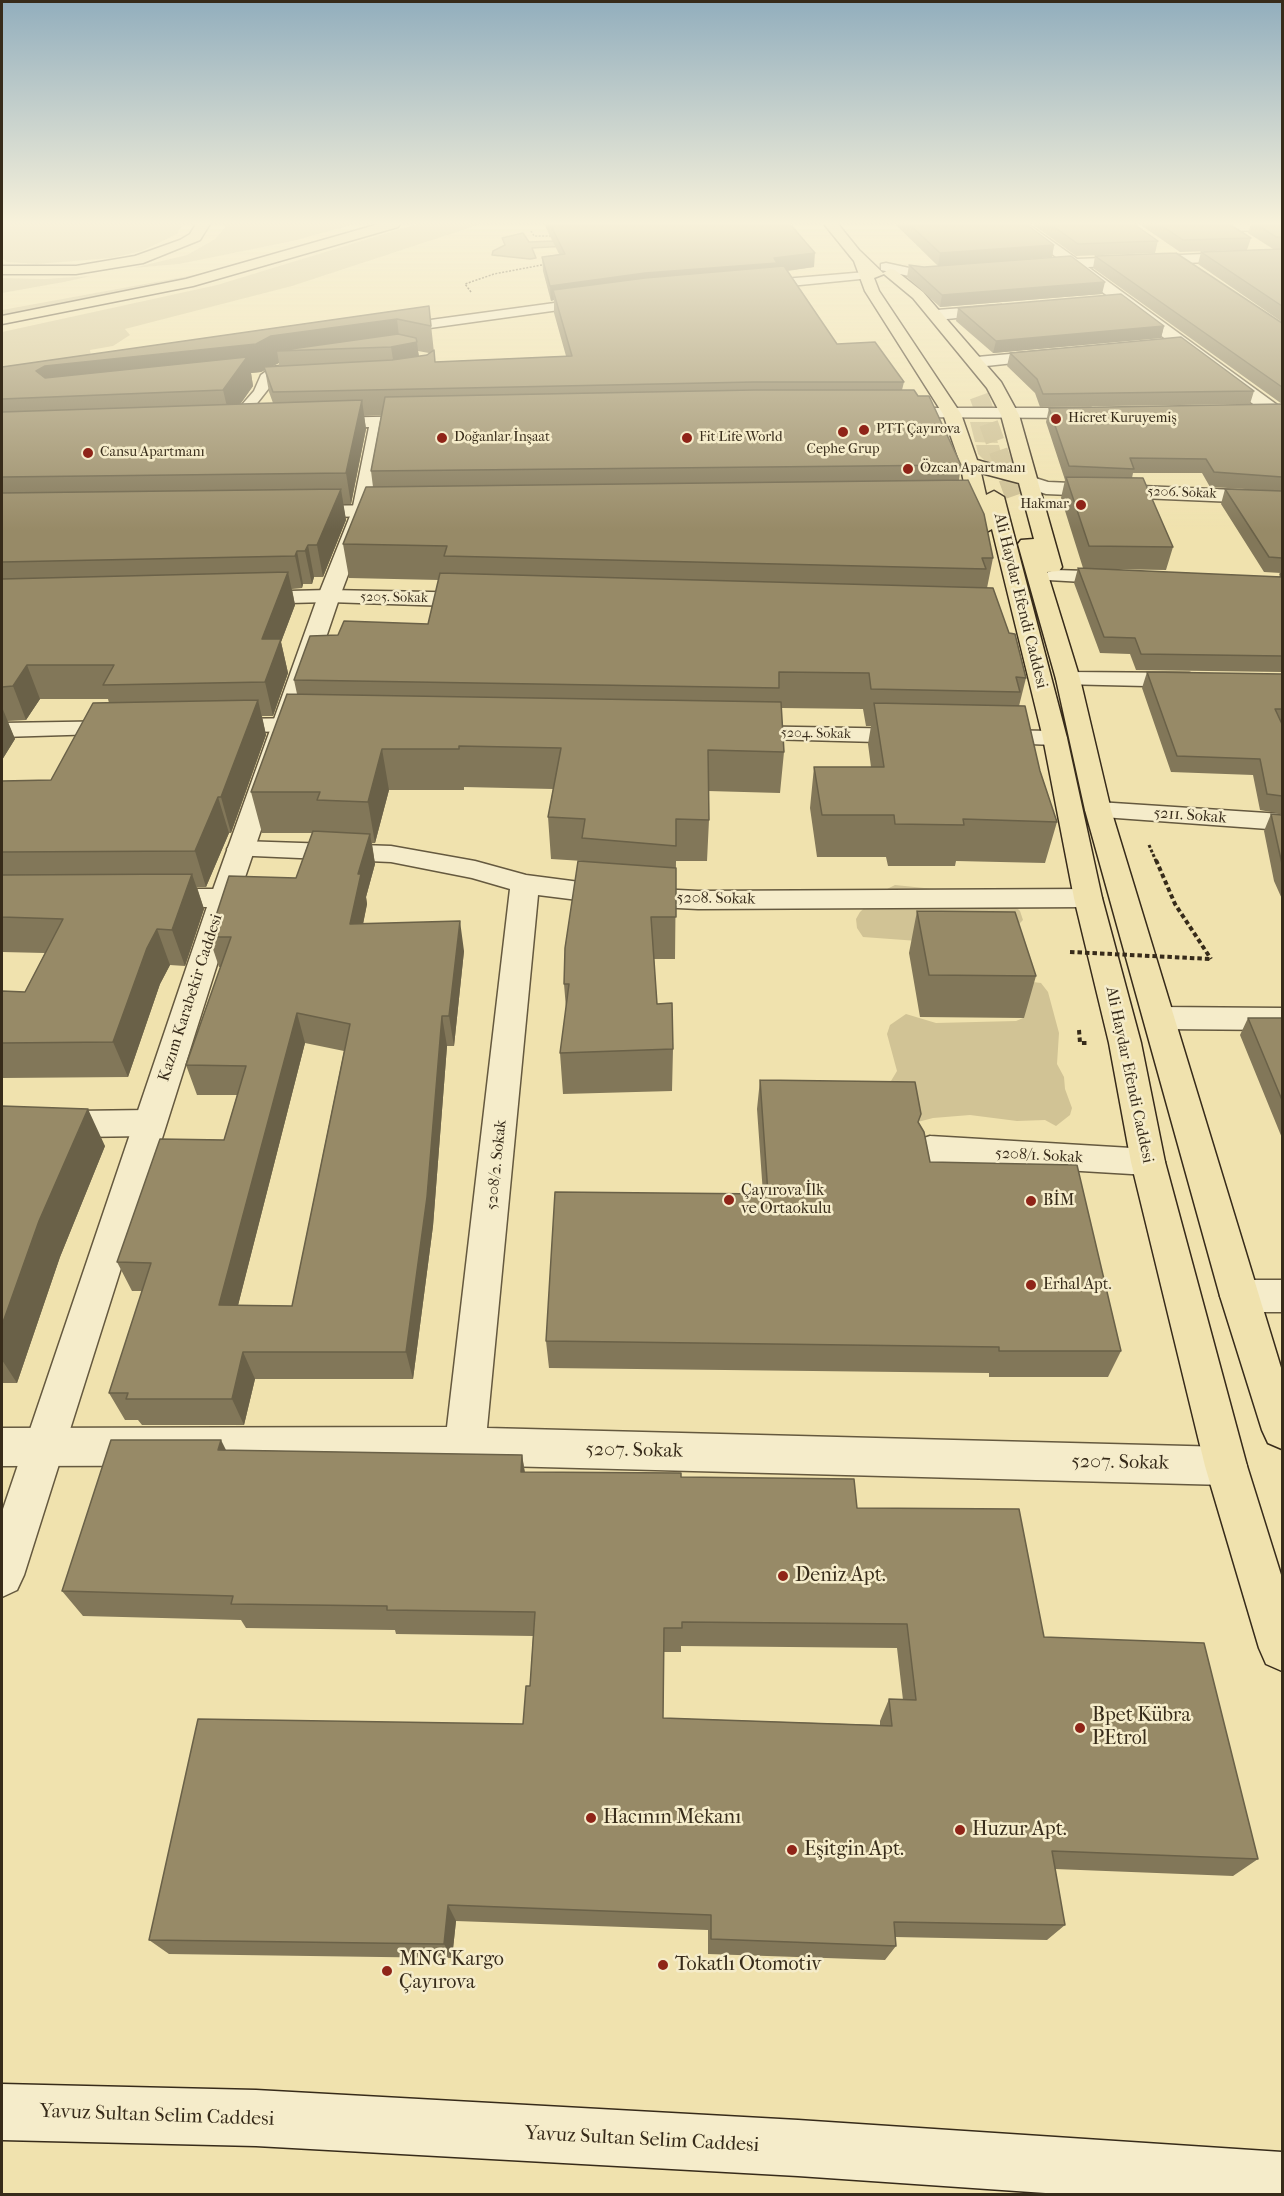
<!DOCTYPE html>
<meta charset="utf-8">
<style>
body{margin:0}
#map{position:relative;width:1284px;height:2196px;overflow:hidden;background:#f0e2ae;font-family:"IM FELL French Canon",serif}
canvas{display:block}
.frame{position:absolute;inset:0;border:3px solid #372b1a;pointer-events:none}
</style>
<div id="map">
<canvas width="1284" height="2196"></canvas>
<div class="frame"></div>
</div>
<script>
const context = document.querySelector('canvas').getContext('2d');
context.lineJoin = 'round';
function fill(path, color) { context.fillStyle = color; context.fill(path, 'evenodd'); }
const shape = rows => new Path2D(rows.map(r => 'M' + r).join(''));
function trace(path, color, width, dash) { context.strokeStyle = color; context.lineWidth = width; context.lineCap = dash ? 'butt' : 'round'; context.setLineDash(dash || []); context.stroke(path); }
function label(font, color, halo, rows, align = 'center') {
  context.font = font + ' "IM FELL French Canon",serif'; context.lineWidth = 5; context.setLineDash([]); context.textBaseline = 'middle'; context.strokeStyle = halo; context.fillStyle = color; for (const [text, x, y, turn = 0] of rows) {
    context.save(); context.translate(x, y); context.rotate((+turn || 0) * Math.PI / 180); context.textAlign = isNaN(turn) ? turn : align; if (halo) context.strokeText(text, 0, 0); context.fillText(text, 0, 0); context.restore();
  }
}
fill(shape([
 [2,224,182,224,182,225,177,234,142,251,111,258,37,264,7,262,2,258],
 [225,224,355,224,293,241,179,264,133,268,187,255,215,239,225,228],
 [417,224,481,224,292,286,125,329,130,335,113,346,90,350,92,363,2,376,2,332,217,285],
 [238,267,152,288,2,317,2,310],
 [91,276,64,282,2,293,2,278,44,279],
 [970,422,992,422,998,443,975,442],
 [976,445,999,445,1005,469,984,460,978,454],
 [895,885,934,889,959,901,1012,903,1020,911,1023,920,1012,931,918,941,863,937,857,928,856,919,860,912,881,892],
 [1025,981,1041,983,1048,992,1059,1033,1057,1064,1064,1077,1065,1089,1072,1108,1070,1115,1056,1126,1045,1120,1017,1121,970,1115,933,1118,914,1123,892,1094,891,1081,897,1071,887,1034,890,1025,906,1014,936,1023,1016,1021,1023,1018]
]), '#d1c395');
const water = shape([
 [523,233,529,242,598,239,603,244,532,248,536,258,530,259,492,255,493,251,505,245,502,238,523,233]
]);
fill(water, '#b1a47c');
trace(water, '#807455', 1.5);
trace(shape([
 [979,396,1015,498]
]), '#cbbd90', 19, [19, 10]);
const service = shape([
 [866,272,870,274,870,278,760,289,754,285,760,281,866,272],
 [591,298,597,302,595,305,394,333,388,329,394,325,591,298],
 [300,363,307,367,305,370,281,374,273,379,304,378,311,382,309,385,269,388,247,416,242,429,232,429,230,426,233,415,254,391,261,375,272,367,300,363]
]);
const minor = shape([
 [1013,224,1028,224,1077,259,1282,251,1282,259,1088,267,1280,407,1282,411,1280,415,1268,415,1070,268,1028,268,1028,262,1060,260,1013,224],
 [1228,224,1282,224,1282,230,1222,231,1222,225,1228,224],
 [886,263,914,269,951,267,958,271,951,275,914,277,881,270,881,264,886,263],
 [1001,305,1006,307,1009,310,1006,313,937,320,929,315,937,310,1001,305],
 [1054,350,1062,355,1060,358,977,367,969,362,977,357,1054,350],
 [1029,476,1048,482,1282,492,1282,504,1046,494,1022,486,1019,482,1022,478,1029,476],
 [397,505,404,507,407,511,404,515,299,518,289,512,299,506,397,505],
 [1055,570,1119,572,1126,574,1130,578,1126,582,1119,584,1048,580,1044,576,1048,572,1055,570],
 [329,590,480,593,488,595,491,600,488,605,480,607,329,602,249,604,241,603,238,598,241,593,249,592,329,590],
 [1068,672,1189,673,1197,675,1201,680,1197,685,1189,687,1060,684,1056,679,1060,674,1068,672],
 [318,718,327,720,330,725,327,730,219,733,210,731,207,726,210,721,219,719,318,718],
 [123,721,132,723,135,728,132,733,2,737,2,723,123,721],
 [738,726,915,729,924,731,927,736,924,741,915,743,729,738,726,733,729,728,738,726],
 [987,730,1055,731,1064,733,1067,738,1064,743,1055,745,978,742,975,737,978,732,987,730],
 [1098,802,1282,814,1282,830,1089,816,1085,810,1089,804,1098,802],
 [241,841,391,846,475,861,526,875,618,887,698,891,1088,889,1098,892,1102,898,1098,904,1088,907,698,909,618,905,538,895,487,1428,1226,1447,1241,1452,1247,1466,1241,1480,1226,1485,465,1465,2,1466,2,1428,447,1427,510,889,472,878,391,862,231,855,227,849,231,843,241,841],
 [156,889,224,889,234,892,238,898,234,904,224,907,156,907,146,904,142,898,146,892,156,889],
 [1160,1007,1282,1008,1282,1030,1160,1029,1149,1026,1144,1018,1149,1010,1160,1007],
 [149,1110,161,1114,166,1123,161,1132,149,1136,2,1138,2,1112,149,1110],
 [930,1136,1148,1149,1160,1153,1165,1162,1160,1171,1148,1175,930,1162,918,1158,913,1149,918,1140,930,1136],
 [1239,1280,1282,1280,1282,1312,1239,1312,1226,1307,1220,1296,1226,1285,1239,1280]
]);
const tertiary = shape([
 [894,408,1091,408,1100,413,1091,418,888,417,885,413,894,408],
 [425,416,431,417,434,421,431,425,387,427,372,511,340,596,238,898,24,1575,17,1590,2,1597,2,1512,210,898,318,596,352,511,369,427,321,428,312,423,321,418,425,416]
]);
const secondary = shape([
 [2,2084,256,2090,798,2120,1282,2152,1282,2194,1060,2194,798,2176,256,2146,2,2140,2,2084]
]);
const primary = shape([
 [824,224,838,224,859,250,883,273,890,269,895,270,923,292,1001,382,1019,415,1062,567,1059,571,1047,572,1080,679,1111,810,1282,1371,1282,1449,1268,1443,1262,1430,1220,1296,1085,810,1056,679,1018,544,1021,540,1034,539,1019,483,981,473,986,495,994,491,1004,497,1067,738,1102,898,1141,1043,1165,1162,1247,1466,1282,1578,1282,1671,1266,1664,1259,1648,1205,1466,1131,1162,1109,1043,1074,898,1043,738,992,529,983,534,976,532,973,528,960,463,943,414,865,291,854,261,824,224],
 [884,274,913,298,987,388,1001,415,1016,471,977,460,961,414,879,291,874,278,884,274]
]);
const motorway = shape([
 [196,224,210,224,200,240,143,263,76,274,2,274,2,266,76,266,135,256,180,240,190,234,196,224],
 [379,224,400,224,398,227,193,286,2,324,2,316,186,279,379,224]
]);
trace(service, '#65593f', 3);
trace(minor, '#65593f', 3);
trace(tertiary, '#65593f', 3);
trace(secondary, '#372b1a', 3);
trace(primary, '#372b1a', 3);
trace(motorway, '#372b1a', 3);
trace(shape([
 [531,231,534,236,555,236],
 [471,292,465,284,494,274,547,264]
]), '#372b1a', 1.5, [2, 1.5]);
trace(shape([
 [1149,845,1156,861]
]), '#372b1a', 3, [3, 2]);
trace(shape([
 [1156,860,1175,904,1211,959],
 [1079,1030,1080,1043,1087,1043]
]), '#372b1a', 4, [4.5, 3]);
fill(service, '#f5ecca');
fill(minor, '#f5ecca');
fill(tertiary, '#f5ecca');
fill(secondary, '#f5ecca');
fill(primary, '#f0e2ae');
fill(motorway, '#f0e2ae');
trace(shape([
 [1070,952,1211,959]
]), '#372b1a', 4, [4.5, 3]);
fill(shape([
 [544,224,790,224,814,267,788,271,837,344,904,382,902,390,961,465,959,480,993,558,987,588,1009,633,1026,678,1019,706,1057,822,1045,863,956,861,955,866,888,866,886,857,817,857,810,808,814,767,871,767,868,744,871,726,866,726,863,709,781,708,784,752,780,793,708,791,709,820,707,861,676,861,675,959,654,959,657,1004,673,1049,672,1091,563,1094,560,1053,566,1008,564,984,583,861,551,859,548,817,553,789,464,787,464,790,389,790,375,843,372,843,375,864,366,897,367,904,363,924,464,951,454,1046,447,1046,433,1226,413,1379,255,1379,244,1425,142,1425,138,1420,125,1420,109,1393,142,1291,132,1291,117,1262,224,1140,237,1095,197,1095,186,1065,221,967,219,967,209,937,296,878,312,833,262,833,251,792,297,694,294,680,338,635,428,624,439,580,349,578,343,544,373,487,371,471,381,415,364,416,366,429,351,504,343,504,346,520,323,577,314,577,312,584,303,584,302,588,292,589,295,605,281,642,288,673,273,716,262,716,266,735,231,833,229,833,206,887,197,887,204,909,185,966,170,965,160,984,128,1077,2,1078,2,991,25,992,45,953,2,952,2,781,51,780,109,703,108,699,40,699,26,720,7,721,15,739,2,760,2,367,429,306,435,362,566,356,554,313,554,300,551,301,543,271,542,257,559,254],
 [418,351,429,353,427,355,419,356],
 [279,363,279,366,271,367],
 [265,370,269,392,273,403,240,404,253,386,251,373,261,372],
 [305,1043,344,1051,292,1306,238,1305],
 [895,224,1026,224,1054,245,1052,257,938,266],
 [1032,224,1134,224,1158,241,1155,253,1076,256],
 [1139,224,1229,224,1251,238,1247,250,1180,252],
 [1251,224,1282,224,1282,322,1198,264,1201,252,1273,249,1248,233],
 [1095,256,1282,323,1282,404,1093,268],
 [909,265,924,267,1102,294,940,307,907,277],
 [958,308,1164,326,1161,338,993,353,956,321],
 [1010,353,1254,391,1250,404,1040,407,1035,393,1007,366],
 [1282,404,1282,672,1136,670,1130,654,1100,653,1074,583,1078,568,1083,568,1061,498,1065,480,1046,422,1049,408],
 [1133,473,1202,473,1210,487,1263,490,1225,489,1221,504,1264,572,1281,573,1280,574,1279,577,1102,569,1166,570,1173,547,1132,478],
 [1147,672,1282,674,1282,814,1260,810,1253,775,1171,772,1142,688],
 [1271,814,1282,815,1282,899,1274,881,1264,831],
 [917,911,1036,976,1024,1018,920,1017,909,953],
 [1248,1018,1282,1018,1282,1138,1240,1035],
 [760,1080,919,1123,930,1162,1121,1351,1108,1377,989,1377,989,1373,549,1368,546,1341,763,1194,757,1109],
 [2,1106,105,1146,60,1257,17,1383,2,1383],
 [226,1450,522,1455,525,1472,681,1477,857,1508,1044,1637,1258,1859,1233,1876,1055,1869,1065,1925,1047,1940,895,1937,896,1946,885,1960,708,1954,708,1930,456,1921,452,1958,169,1954,149,1940,523,1724,530,1686,533,1636,396,1634,395,1630,246,1628,241,1620,83,1616,62,1591],
 [681,1646,897,1648,903,1700,889,1699,880,1721,880,1725,663,1718,664,1652,681,1652]
]), '#827759');
fill(shape([
 [1054,245,1052,257,938,266,940,253],
 [815,253,814,267,776,272,553,290,554,300,551,301,550,286,645,273],
 [1105,282,1102,294,940,307,942,295],
 [397,319,400,345,417,342,420,367,395,372,391,347,277,351,279,363,261,372,251,373,253,386,230,419,223,390,54,395,36,371,45,366],
 [1164,326,1161,338,993,353,996,341],
 [362,400,366,429,351,504,346,473],
 [341,489,346,520,323,577,317,545],
 [308,545,314,577,312,584,305,551],
 [297,551,303,584,302,588,295,556],
 [288,572,295,605,281,642,288,673,273,716,265,682,262,639],
 [27,665,40,699,26,720,13,686],
 [258,700,266,735,231,833,221,797],
 [2,707,15,739,2,760],
 [382,749,389,790,375,843,368,802],
 [218,797,229,833,206,887,195,851],
 [370,834,375,864,366,897,367,904,357,954,350,924,358,874],
 [192,874,204,909,185,966,172,930],
 [460,921,464,951,454,1046,449,1016],
 [157,929,170,965,160,984,128,1077,113,1042,147,948],
 [297,1013,305,1043,231,1333,219,1305],
 [442,1016,447,1046,433,1226,413,1379,406,1352],
 [88,1109,105,1146,60,1257,17,1383,2,1360,2,1325,39,1221],
 [243,1352,255,1379,244,1425,232,1399],
 [221,1440,235,1468,218,1450],
 [522,1455,526,1483,521,1472],
 [448,1905,456,1921,452,1958,444,1944]
]), '#6a6148');
const building = shape([
 [550,224,790,224,815,253,774,258,777,263,645,273,550,286,542,257,565,254,550,224],
 [909,224,1026,224,1054,245,940,253,909,224],
 [1050,224,1134,224,1158,241,1078,244,1050,224],
 [1159,224,1229,224,1251,238,1183,240,1159,224],
 [1256,224,1282,224,1282,237,1276,237,1256,224],
 [1282,249,1282,306,1201,252,1282,249],
 [1176,253,1282,323,1282,387,1095,256,1176,253],
 [1071,256,1105,282,942,295,909,265,924,267,1071,256],
 [784,266,837,344,875,342,904,382,753,382,273,392,264,367,392,360,427,355,434,350,435,362,572,356,553,290,645,278,784,266],
 [1121,294,1164,326,996,341,958,308,1121,294],
 [429,306,431,326,397,319,271,336,256,344,45,366,36,371,45,378,247,357,223,390,2,399,2,367,429,306],
 [398,334,416,338,417,342,391,347,277,351,398,334],
 [1181,337,1254,391,1043,394,1037,379,1010,353,1181,337],
 [754,390,914,390,918,396,929,396,961,465,371,471,385,397,754,390],
 [362,400,346,473,2,477,2,412,362,400],
 [1282,404,1282,477,1214,472,1206,459,1130,458,1134,469,1069,466,1049,408,1282,404],
 [1066,477,1143,478,1173,547,1089,546,1066,477],
 [968,480,984,514,993,558,982,558,986,569,444,556,447,546,343,544,366,487,968,480],
 [341,489,317,545,308,545,305,551,297,551,295,556,2,562,2,493,341,489],
 [1225,489,1282,491,1282,558,1269,557,1225,489],
 [1078,568,1282,577,1280,574,1282,573,1282,656,1141,654,1135,638,1104,637,1078,568],
 [288,572,262,639,281,639,265,682,103,685,114,665,27,665,13,686,2,687,2,579,288,572],
 [440,573,993,588,1009,633,1015,634,1026,678,1016,677,1020,692,871,689,869,673,779,672,779,688,294,680,310,636,338,635,344,621,428,624,440,573],
 [1147,672,1282,674,1282,709,1275,709,1282,724,1282,796,1267,794,1260,759,1177,756,1147,672],
 [287,694,781,702,784,752,708,750,709,820,676,819,676,846,582,838,585,819,548,817,561,748,459,746,459,749,382,749,368,802,317,800,320,792,251,792,287,694],
 [258,700,221,797,218,797,195,851,2,852,2,781,51,780,93,703,258,700],
 [874,703,1025,706,1040,771,1057,822,963,819,964,825,895,824,894,815,822,815,814,767,884,767,874,703],
 [1271,814,1282,815,1282,866,1282,864,1271,814],
 [313,831,370,834,358,874,361,874,350,924,460,921,449,1016,442,1016,427,1197,406,1352,243,1352,232,1399,126,1399,128,1393,109,1393,151,1263,117,1262,160,1139,224,1140,246,1066,186,1065,231,937,209,937,229,876,296,878,313,831],
 [297,1013,350,1024,292,1306,219,1305,297,1013],
 [578,861,676,868,676,917,651,917,657,1004,672,1003,673,1049,560,1053,569,984,564,984,565,948,578,861],
 [192,874,172,930,157,929,147,948,113,1042,2,1043,2,991,25,992,63,919,2,917,2,875,192,874],
 [917,911,1015,912,1036,976,929,975,917,911],
 [1248,1018,1282,1018,1282,1100,1248,1018],
 [760,1080,915,1082,921,1114,918,1122,924,1132,930,1162,1077,1165,1121,1351,999,1351,999,1347,546,1341,555,1192,768,1194,760,1080],
 [2,1106,88,1109,39,1221,2,1325,2,1106],
 [111,1440,221,1440,218,1450,522,1455,521,1472,681,1473,681,1477,854,1479,857,1508,1019,1509,1044,1637,1204,1643,1258,1859,1052,1851,1065,1925,894,1922,896,1946,711,1939,711,1915,448,1905,444,1944,149,1940,198,1719,523,1724,526,1686,530,1686,535,1612,387,1610,387,1606,231,1604,233,1596,62,1591,111,1440],
 [682,1622,907,1624,916,1700,889,1699,892,1726,663,1718,664,1628,682,1628,682,1622]
]);
fill(building, '#978a67');
trace(building, '#6a6148', 1.5);
const sky = context.createLinearGradient(0, 0, 0, 531);
sky.addColorStop(0, '#92aebd');
sky.addColorStop(0.42, '#f8f2db');
sky.addColorStop(1, '#f8f2db00');
context.fillStyle = sky;
context.fillRect(0, 0, 1284, 531);
for (const [x, y, r, color] of [
 [1056,419,6,"#8f2418"],
 [864,430,6,"#8f2418"],
 [843,432,6,"#8f2418"],
 [442,438,6,"#8f2418"],
 [687,438,6,"#8f2418"],
 [88,453,6,"#8f2418"],
 [908,469,6,"#8f2418"],
 [1081,505,6,"#8f2418"],
 [729,1200,6,"#8f2418"],
 [1031,1201,6,"#8f2418"],
 [1031,1285,6,"#8f2418"],
 [783,1576,6,"#8f2418"],
 [1080,1728,6,"#8f2418"],
 [591,1818,6,"#8f2418"],
 [960,1830,6,"#8f2418"],
 [792,1850,6,"#8f2418"],
 [663,1965,6,"#8f2418"],
 [387,1971,6,"#8f2418"]
]) { const dot = new Path2D(); dot.arc(x, y, r, 0, 2 * Math.PI); context.fillStyle = color; context.fill(dot); trace(dot, '#f5ecca', 2); }
label('14px', '#372b1a', '#f5ecca', [
 ["Hicret Kuruyemiş",1068,419],
 ["PTT Çayırova",876,430],
 ["Doğanlar İnşaat",454,438],
 ["Fit Life World",699,438],
 ["Cephe Grup",843,450,"center"],
 ["Cansu Apartmanı",100,453],
 ["Özcan Apartmanı",920,469],
 ["Hakmar",1069,505,"right"]
], 'left');
label('14px', '#372b1a', '#f5ecca', [
 ["5206. Sokak",1182,493,2],
 ["5205. Sokak",394,598,1],
 ["5204. Sokak",816,734,1]
]);
label('16px', '#372b1a', '#f5ecca', [
 ["Ali Haydar Efendi Caddesi",1020,601,76],
 ["5211. Sokak",1190,816,4],
 ["5208. Sokak",716,899,1],
 ["Kazım Karabekir Caddesi",191,998,-72],
 ["Ali Haydar Efendi Caddesi",1129,1075,78],
 ["5208/1. Sokak",1039,1156,3],
 ["5208/2. Sokak",497,1165,-84]
]);
label('16px', '#372b1a', '#f5ecca', [
 ["Çayırova İlk",741,1191],
 ["ve Ortaokulu",741,1209],
 ["BİM",1043,1201],
 ["Erhal Apt.",1043,1285]
], 'left');
label('20px', '#372b1a', '#f5ecca', [
 ["5207. Sokak",634,1451,1],
 ["5207. Sokak",1120,1463,1],
 ["Yavuz Sultan Selim Caddesi",157,2116,2],
 ["Yavuz Sultan Selim Caddesi",642,2140,3]
]);
label('20px', '#372b1a', '#f5ecca', [
 ["Deniz Apt.",795,1576],
 ["Bpet Kübra",1092,1716],
 ["PEtrol",1092,1739],
 ["Hacının Mekanı",603,1818],
 ["Huzur Apt.",972,1830],
 ["Eşitgin Apt.",804,1850],
 ["MNG Kargo",399,1960],
 ["Çayırova",399,1983],
 ["Tokatlı Otomotiv",675,1965]
], 'left');
</script>
